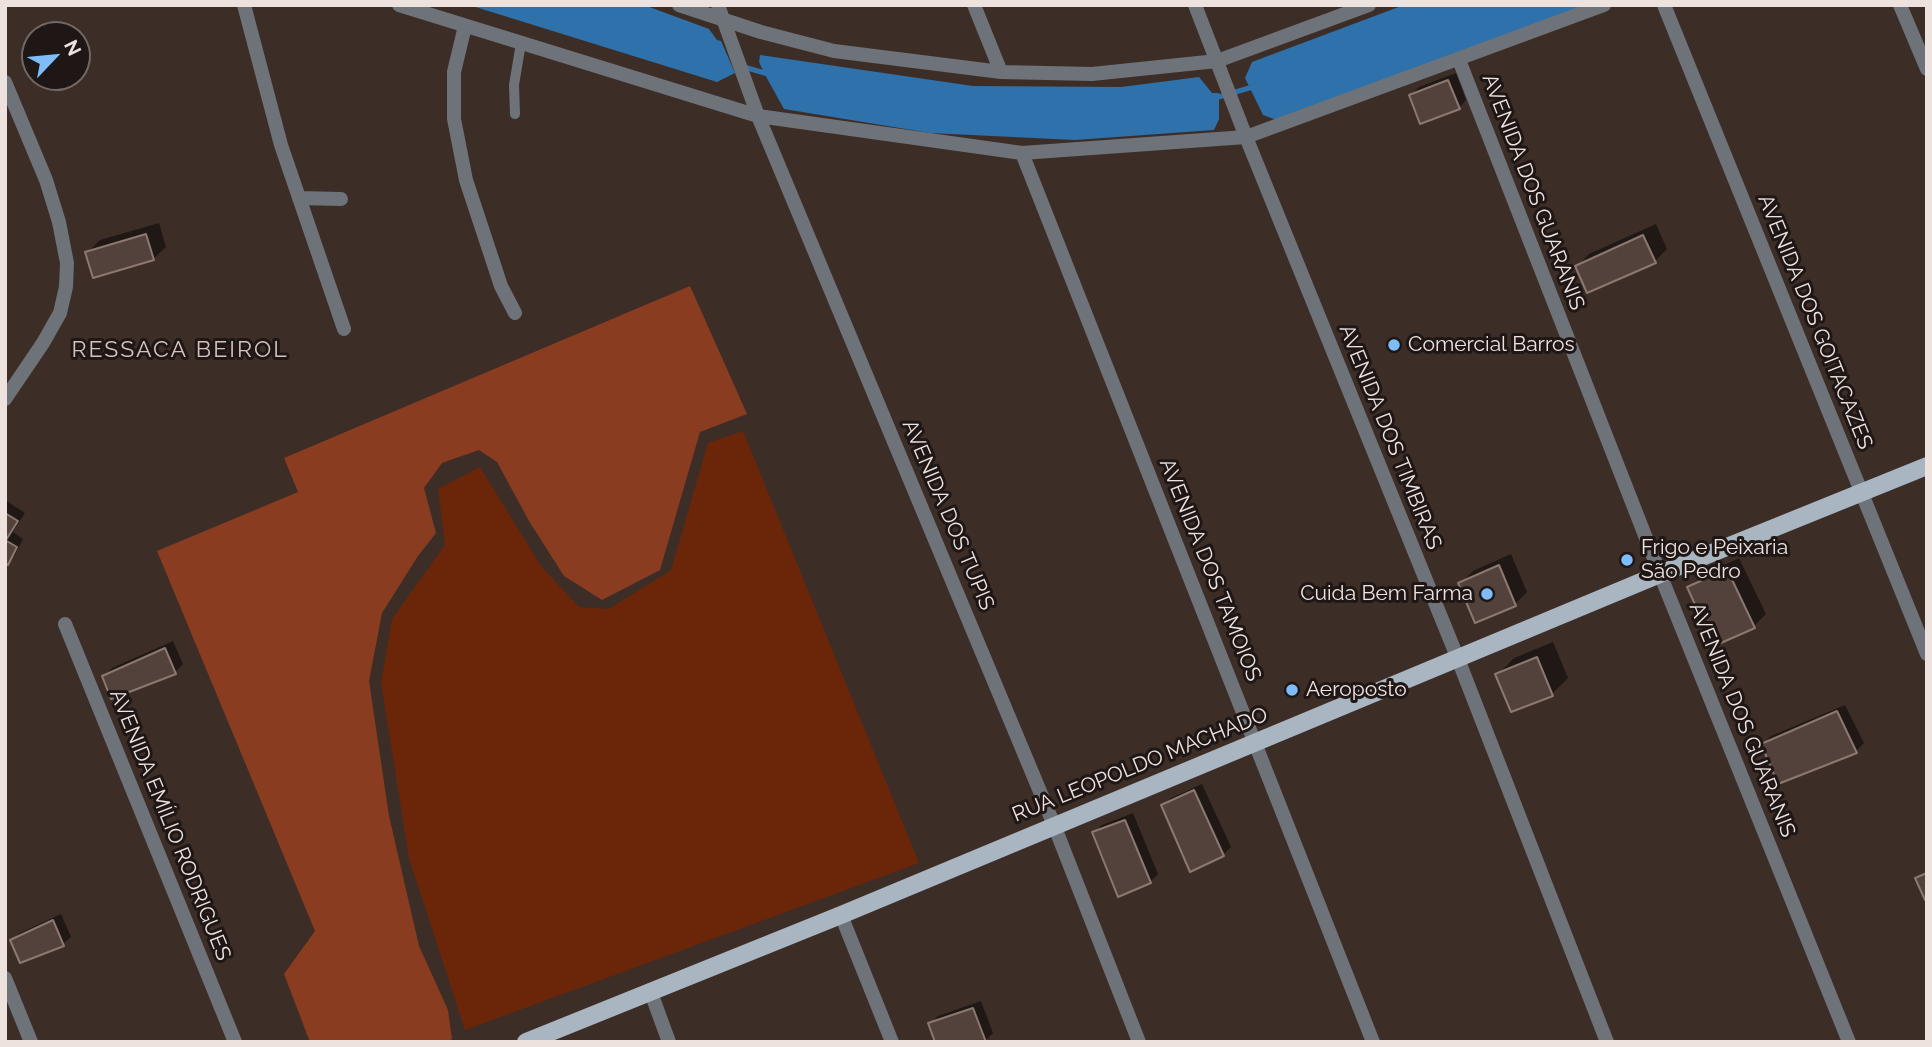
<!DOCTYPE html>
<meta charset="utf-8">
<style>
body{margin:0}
#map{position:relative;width:1932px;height:1047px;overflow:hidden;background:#3d2d27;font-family:Raleway,sans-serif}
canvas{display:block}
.frame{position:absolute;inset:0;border:7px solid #ede2de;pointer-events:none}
.north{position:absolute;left:21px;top:21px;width:70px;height:70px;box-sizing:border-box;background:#1e1715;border:2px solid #716865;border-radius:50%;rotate:64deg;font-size:19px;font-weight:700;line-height:28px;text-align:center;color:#ede2de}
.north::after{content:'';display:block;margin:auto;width:24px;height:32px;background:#7ebdf9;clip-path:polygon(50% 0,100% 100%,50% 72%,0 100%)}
</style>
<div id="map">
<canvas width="1932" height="1047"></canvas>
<div class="frame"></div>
<div class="north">N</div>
</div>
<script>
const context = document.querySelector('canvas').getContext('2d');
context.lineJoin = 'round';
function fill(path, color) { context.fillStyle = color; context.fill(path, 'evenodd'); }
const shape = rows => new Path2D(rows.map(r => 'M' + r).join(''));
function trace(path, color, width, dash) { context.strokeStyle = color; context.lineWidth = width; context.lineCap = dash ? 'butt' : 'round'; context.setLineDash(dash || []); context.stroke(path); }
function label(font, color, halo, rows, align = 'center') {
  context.font = font + ' Raleway,sans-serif'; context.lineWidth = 6; context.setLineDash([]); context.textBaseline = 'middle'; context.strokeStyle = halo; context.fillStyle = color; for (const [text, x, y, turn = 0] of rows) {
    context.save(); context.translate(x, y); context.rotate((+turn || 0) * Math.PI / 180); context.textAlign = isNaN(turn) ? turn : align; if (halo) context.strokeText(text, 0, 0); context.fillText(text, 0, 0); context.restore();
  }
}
fill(shape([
 [743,431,919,863,465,1030,409,858,381,683,392,619,445,545,438,489,480,467,541,566,579,607,609,609,671,570,708,443]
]), '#6b260a');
fill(shape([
 [690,286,747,414,700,432,660,570,602,600,564,576,529,521,497,462,479,450,442,463,424,488,436,533,418,556,382,613,369,681,389,816,419,946,448,1010,452,1039,446,1042,310,1042,284,974,315,931,157,551,298,492,284,458]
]), '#893c20');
fill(shape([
 [469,5,644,5,709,29,717,40,721,41,735,73,717,82],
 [1404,5,1588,5,1279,121,1263,115,1245,78,1252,62],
 [760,55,973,86,1121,87,1199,77,1212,93,1219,93,1219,119,1214,130,1075,140,930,133,784,109,764,73,759,62]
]), '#2e71ab');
fill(shape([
 [1456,73,1466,100,1459,108,1411,95,1419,87],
 [159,223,166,247,153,259,87,253,100,240],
 [1656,224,1667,249,1655,261,1587,290,1577,267,1589,254],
 [5,500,25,513,13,532,23,539,15,555,7,562,5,561],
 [1511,554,1527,592,1515,604,1461,583,1473,571],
 [1739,558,1766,614,1754,626,1715,644,1689,588,1702,576],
 [173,641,183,664,175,672,104,676,112,668],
 [1553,642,1568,678,1552,694,1498,674,1514,658],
 [1845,705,1864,743,1856,751,1763,744,1771,736],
 [1202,784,1231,847,1223,855,1163,806,1171,798],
 [1133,813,1158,874,1150,882,1094,833,1102,825],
 [61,914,71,937,63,944,12,940,20,933],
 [981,1001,993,1033,985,1041,930,1024,938,1016]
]), '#0007');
trace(shape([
 [744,67,768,74],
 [1215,98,1256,86]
]), '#2e71ab', 5);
const building = shape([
 [1448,80,1460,109,1420,124,1409,95,1448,80],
 [146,234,154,260,93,278,85,252,146,234],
 [1643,235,1656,263,1587,293,1575,266,1643,235],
 [5,513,18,521,6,540,5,540,5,513],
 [5,540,17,547,8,565,5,563,5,540],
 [1499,565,1516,606,1475,623,1458,583,1499,565],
 [1727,569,1755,628,1714,646,1687,587,1727,569],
 [165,648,176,674,111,699,102,676,165,648],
 [1537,657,1553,696,1511,712,1495,674,1537,657],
 [1837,711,1857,753,1778,784,1761,744,1837,711],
 [1194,790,1224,856,1190,872,1161,805,1194,790],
 [1125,820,1151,883,1118,897,1092,832,1125,820],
 [1927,873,1927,899,1925,900,1915,878,1927,873],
 [53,920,64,946,20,963,10,940,53,920],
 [973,1008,986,1042,935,1042,928,1023,973,1008]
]);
fill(building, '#53423c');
trace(building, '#8b7871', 2);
trace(shape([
 [515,114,514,85,521,43]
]), '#6d7379', 10);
trace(shape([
 [244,5,281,145,344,329],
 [399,5,758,116,1022,153,1246,137,1604,5],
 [679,5,761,32,834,51,1001,72,1092,74,1217,61,1369,5],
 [718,5,758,116,1054,825,1139,1042],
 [974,5,1001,72],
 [1664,5,1927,654],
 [1900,5,1927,69],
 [465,26,454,72,454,119,466,180,501,286,515,313],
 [1459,60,1664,584,1849,1042],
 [5,82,46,180,59,222,67,263,66,287,60,313,43,343,5,399],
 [1022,153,1373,1042],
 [299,198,341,199],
 [65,624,235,1042],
 [841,915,892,1042],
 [5,978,31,1042],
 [650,990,669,1042]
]), '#6d7379', 14);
trace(shape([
 [1195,5,1246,137,1458,659,1607,1042]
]), '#6d7379', 14);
trace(shape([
 [526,1042,841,915,1660,574,1927,466]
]), '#a9b5c1', 18);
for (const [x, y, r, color] of [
 [1394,345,7,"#7ebdf9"],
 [1627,560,7,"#7ebdf9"],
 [1487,594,7,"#7ebdf9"],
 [1292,690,7,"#7ebdf9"]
]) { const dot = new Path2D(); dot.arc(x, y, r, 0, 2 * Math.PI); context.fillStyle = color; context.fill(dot); trace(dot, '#1e1715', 2.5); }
label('21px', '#ede2de', '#1e1715', [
 ["AVENIDA DOS GUARANIS",1533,192,69],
 ["AVENIDA DOS GOITACAZES",1815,322,68],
 ["AVENIDA DOS TIMBIRAS",1390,437,68],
 ["AVENIDA DOS TUPIS",948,515,67],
 ["AVENIDA DOS TAMOIOS",1210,570,68],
 ["AVENIDA DOS GUARANIS",1742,720,68],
 ["RUA LEOPOLDO MACHADO",1140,765,-22],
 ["AVENIDA EMÍLIO RODRIGUES",170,825,68]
]);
label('21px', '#ede2de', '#1e1715', [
 ["Comercial Barros",1408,345],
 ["Frigo e Peixaria",1641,548],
 ["São Pedro",1641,572],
 ["Cuida Bem Farma",1473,594,"right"],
 ["Aeroposto",1306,690]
], 'left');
context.letterSpacing = '2px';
label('23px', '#d6c1ba', '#1e1715', [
 ["RESSACA BEIROL",180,350]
]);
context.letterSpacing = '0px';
</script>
